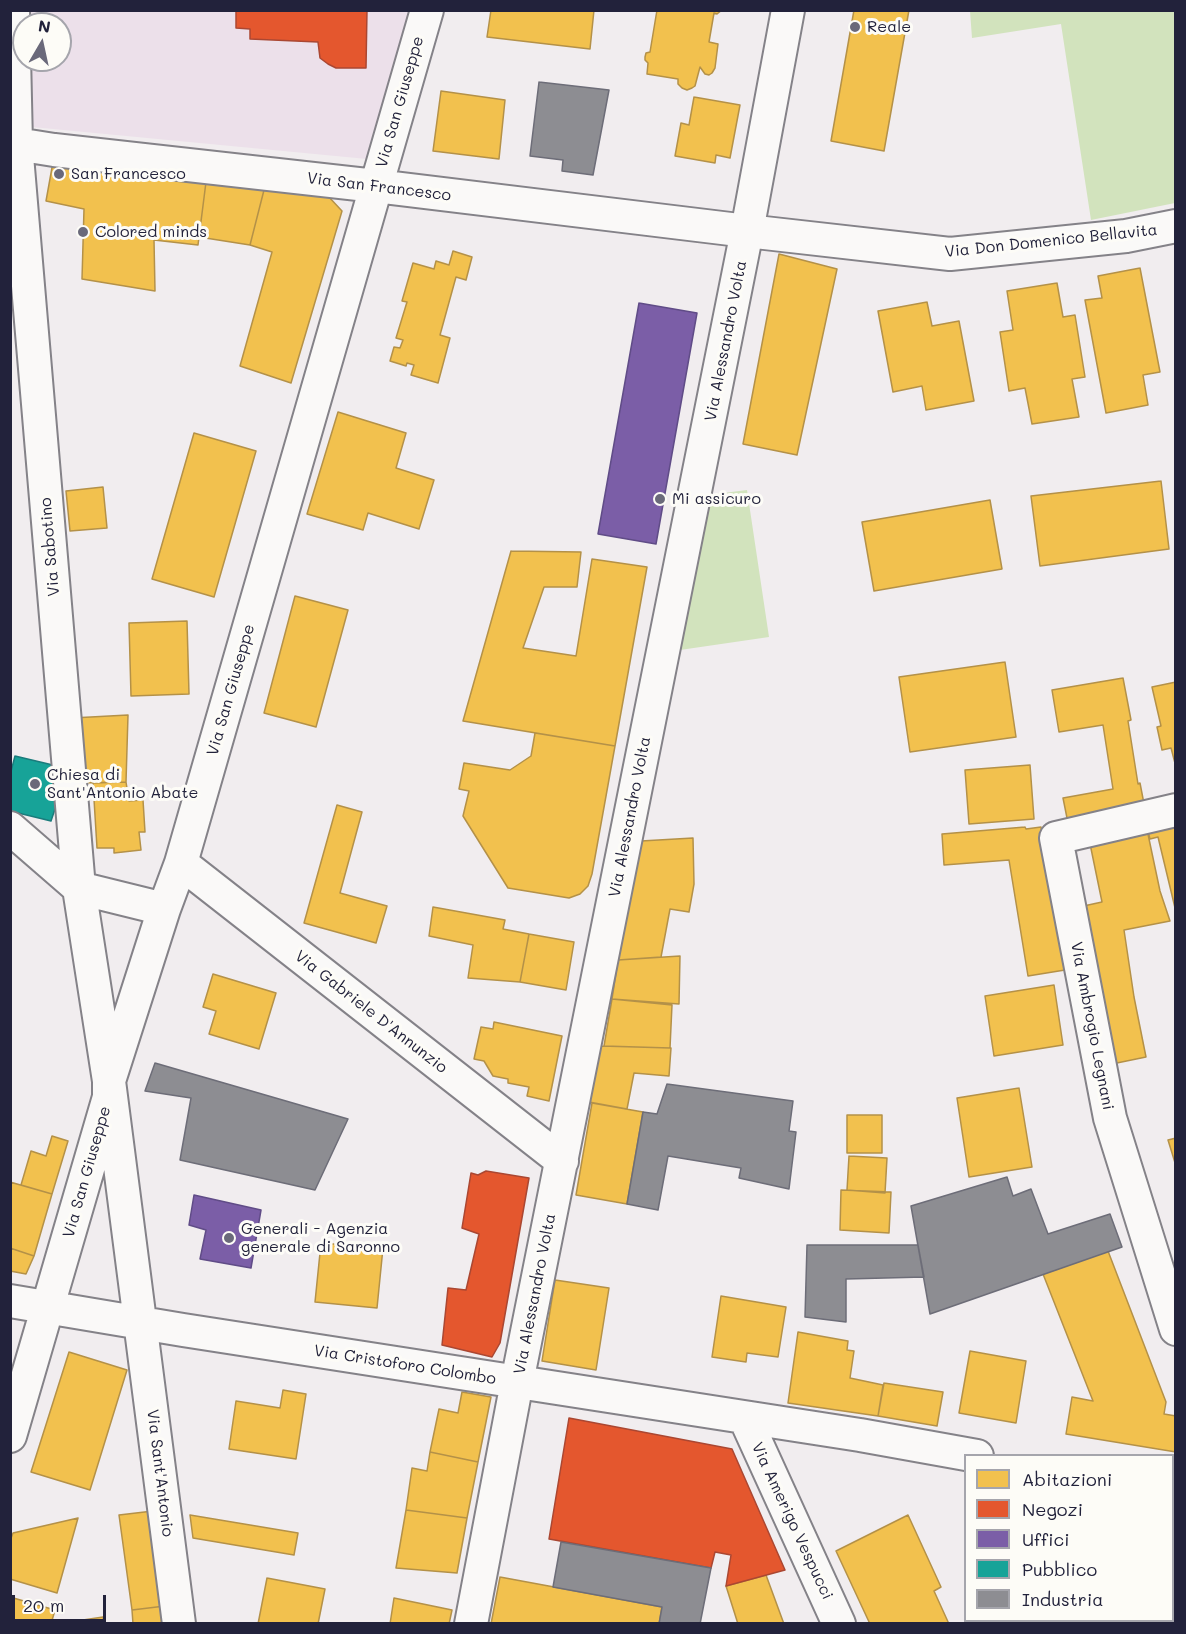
<!DOCTYPE html>
<style>
body{margin:0}
#map{position:relative;width:1186px;height:1634px;overflow:hidden;background:#f1edef;font-family:Mali,sans-serif}
canvas{display:block}
.frame{position:absolute;inset:0;border:12px solid #22223b;pointer-events:none}
.legend{position:absolute;left:964px;top:1454px;width:210px;height:168px;box-sizing:border-box;background:#fdfcf7;border:2px solid #a5a5ac;margin:0;padding:8px 10px;list-style:none;font-size:18px;color:#22223b}
.legend li{display:flex;align-items:center;gap:12px;height:30px}
.legend b{width:30px;border:2px solid #a5a5ac}
.north{position:absolute;left:12px;top:12px;width:60px;height:60px;box-sizing:border-box;background:#fdfcf7;border:2px solid #a5a5ac;border-radius:50%;rotate:9deg;font-size:16px;font-weight:700;line-height:24px;text-align:center;color:#22223b}
.north::after{content:'';display:block;margin:auto;width:21px;height:27px;background:#6a697a;clip-path:polygon(50% 0,100% 100%,50% 72%,0 100%)}
.scale{position:absolute;left:12px;top:1595px;width:94px;height:27px;box-sizing:border-box;border:3px solid #22223b;border-top:0;padding-left:8px;font-size:18px;line-height:21px;white-space:nowrap;color:#22223b;-webkit-text-stroke:4px #fdfcf7;paint-order:stroke}
</style>
<div id="map">
<canvas width="1186" height="1634"></canvas>
<div class="frame"></div>
<ul class="legend">
<li><b style="height:16px;background:#f2c14e"></b>Abitazioni</li>
<li><b style="height:16px;background:#e4572e"></b>Negozi</li>
<li><b style="height:16px;background:#7b5ea7"></b>Uffici</li>
<li><b style="height:16px;background:#17a398"></b>Pubblico</li>
<li><b style="height:16px;background:#8d8d92"></b>Industria</li>
</ul>
<div class="north">N</div>
<div class="scale">20 m</div>
</div>
<script>
const context = document.querySelector('canvas').getContext('2d');
context.lineJoin = 'round';
function fill(path, color) { context.fillStyle = color; context.fill(path, 'evenodd'); }
const shape = rows => new Path2D(rows.map(r => 'M' + r).join(''));
function trace(path, color, width, dash) { context.strokeStyle = color; context.lineWidth = width; context.lineCap = dash ? 'butt' : 'round'; context.setLineDash(dash || []); context.stroke(path); }
function label(font, color, halo, rows, align = 'center') {
  context.font = font + ' Mali,sans-serif'; context.lineWidth = 6; context.setLineDash([]); context.textBaseline = 'middle'; context.strokeStyle = halo; context.fillStyle = color; for (const [text, x, y, turn = 0] of rows) {
    context.save(); context.translate(x, y); context.rotate((+turn || 0) * Math.PI / 180); context.textAlign = isNaN(turn) ? turn : align; if (halo) context.strokeText(text, 0, 0); context.fillText(text, 0, 0); context.restore();
  }
}
fill(shape([
 [10,11,411,11,367,159,11,125],
 [24,24,60,24,60,60,24,60]
]), '#ece0ea');
fill(shape([
 [970,11,1175,11,1175,203,1091,220,1061,24,972,38],
 [747,490,769,637,680,650,708,495]
]), '#d2e3bd');
const homes = shape([
 [491,10,594,10,590,49,487,37,491,10],
 [657,10,722,10,717,14,714,13,709,42,718,44,715,68,712,73,709,75,705,74,700,67,695,86,692,88,687,90,682,88,678,84,678,79,647,74,648,63,645,60,645,57,646,53,650,52,657,10],
 [854,10,909,10,884,151,831,141,854,10],
 [441,91,505,100,499,159,433,151,441,91],
 [694,97,740,105,730,158,716,155,715,163,675,156,681,123,689,125,694,97],
 [53,162,206,182,198,245,154,240,155,291,82,279,84,209,46,201,53,162],
 [206,182,264,190,250,245,199,237,206,182],
 [264,190,328,196,342,211,291,383,240,366,272,252,250,245,264,190],
 [453,251,472,257,466,280,456,277,440,335,450,338,438,383,411,375,414,365,407,363,406,366,390,361,394,347,400,348,403,340,396,338,407,302,402,301,413,263,434,269,436,261,449,265,453,251],
 [779,254,837,269,797,455,743,444,779,254],
 [1140,268,1160,372,1143,375,1148,405,1106,413,1085,300,1102,298,1098,276,1140,268],
 [1057,283,1063,317,1075,315,1085,377,1072,379,1079,417,1032,424,1025,388,1009,391,1000,332,1013,330,1007,291,1057,283],
 [927,302,932,326,959,321,974,401,926,410,922,386,893,392,878,311,927,302],
 [338,412,406,433,396,468,434,480,419,529,368,513,363,530,307,514,338,412],
 [194,433,256,451,214,597,152,579,194,433],
 [1161,481,1169,549,1040,566,1031,496,1161,481],
 [103,487,107,528,70,531,66,491,103,487],
 [990,500,1002,569,874,591,862,522,990,500],
 [511,551,581,552,577,587,544,587,523,648,576,656,592,559,647,567,615,746,463,721,511,551],
 [295,596,348,610,316,727,264,713,295,596],
 [187,621,189,694,131,696,129,623,187,621],
 [1005,662,1016,737,910,752,899,677,1005,662],
 [1123,678,1131,720,1128,721,1138,784,1140,783,1145,809,1068,823,1063,798,1113,789,1103,725,1059,732,1052,690,1123,678],
 [1176,682,1176,767,1171,748,1162,750,1157,727,1161,726,1152,687,1176,682],
 [128,715,126,782,78,783,72,718,128,715],
 [535,733,615,746,592,874,588,886,580,894,569,898,508,888,463,816,469,791,459,789,464,763,510,770,531,756,535,733],
 [1030,765,1034,819,969,824,965,770,1030,765],
 [126,782,129,801,143,800,145,832,139,832,141,850,114,853,114,848,97,848,93,783,126,782],
 [337,805,362,812,340,893,387,906,376,943,304,923,337,805],
 [1176,813,1176,912,1158,837,1150,839,1145,820,1176,813],
 [1145,820,1160,891,1170,921,1124,930,1134,997,1146,1057,1112,1064,1079,907,1102,902,1088,834,1145,820],
 [1025,827,1026,829,1041,827,1065,970,1028,976,1009,860,944,865,942,834,1025,827],
 [693,838,694,884,689,912,670,909,661,957,618,960,641,841,693,838],
 [433,907,505,920,503,929,529,934,520,982,468,978,473,945,429,936,433,907],
 [529,934,574,942,566,990,520,982,529,934],
 [680,956,679,1004,612,999,618,960,680,956],
 [213,974,276,993,259,1049,209,1034,216,1011,203,1007,213,974],
 [1054,985,1063,1045,994,1056,985,996,1054,985],
 [612,999,672,1005,670,1048,604,1046,612,999],
 [494,1022,562,1036,549,1101,527,1096,529,1087,508,1083,508,1079,493,1076,484,1061,474,1059,481,1027,493,1029,494,1022],
 [601,1046,671,1048,669,1076,634,1073,627,1109,589,1102,601,1046],
 [1019,1088,1032,1167,969,1177,957,1098,1019,1088],
 [592,1103,643,1112,627,1204,576,1195,592,1103],
 [847,1115,882,1115,882,1153,847,1153,847,1115],
 [52,1136,68,1141,52,1194,21,1185,31,1151,46,1156,52,1136],
 [1176,1138,1176,1166,1168,1140,1176,1138],
 [849,1156,887,1158,885,1193,847,1190,849,1156],
 [10,1182,52,1194,34,1256,10,1248,10,1182],
 [841,1190,891,1192,889,1233,840,1230,841,1190],
 [321,1243,383,1248,377,1308,315,1302,321,1243],
 [10,1248,34,1256,26,1274,10,1271,10,1248],
 [1108,1251,1166,1402,1164,1414,1176,1416,1176,1452,1066,1434,1072,1397,1093,1401,1043,1274,1108,1251],
 [555,1280,609,1288,596,1370,542,1361,555,1280],
 [721,1296,786,1307,778,1357,747,1353,746,1362,712,1357,721,1296],
 [798,1332,848,1341,847,1350,854,1351,850,1378,883,1385,878,1416,788,1403,798,1332],
 [970,1351,1026,1361,1016,1423,959,1413,970,1351],
 [69,1352,127,1370,90,1490,31,1472,69,1352],
 [884,1383,943,1392,937,1426,878,1416,884,1383],
 [283,1390,306,1394,296,1459,229,1449,236,1401,280,1408,283,1390],
 [462,1392,491,1397,478,1462,430,1452,439,1409,458,1413,462,1392],
 [430,1452,478,1462,467,1518,406,1510,412,1468,427,1471,430,1452],
 [406,1510,467,1518,457,1573,396,1568,406,1510],
 [153,1511,165,1606,132,1610,119,1515,153,1511],
 [190,1515,298,1533,294,1555,193,1538,190,1515],
 [908,1515,941,1587,934,1591,949,1624,870,1624,836,1551,908,1515],
 [78,1518,57,1593,10,1579,10,1541,13,1533,78,1518],
 [766,1575,784,1624,738,1624,726,1586,766,1575],
 [500,1577,662,1607,659,1624,491,1624,500,1577],
 [267,1578,325,1589,318,1624,258,1624,267,1578],
 [10,1597,55,1610,51,1624,10,1624,10,1597],
 [394,1598,452,1610,449,1624,390,1624,394,1598],
 [165,1606,168,1624,133,1624,132,1610,165,1606],
 [103,1617,104,1624,83,1624,83,1620,103,1617]
]);
fill(homes, '#f2c14e');
trace(homes, '#b49148', 1.5);
const shops = shape([
 [236,10,367,10,366,68,336,68,328,64,320,58,318,42,250,39,250,29,236,28,236,10],
 [486,1171,529,1178,500,1343,492,1357,442,1345,448,1288,466,1290,479,1234,462,1228,471,1173,478,1175,486,1171],
 [569,1418,732,1449,785,1570,726,1586,731,1555,715,1552,711,1568,549,1539,569,1418]
]);
fill(shops, '#e4572e');
trace(shops, '#aa4732', 1.5);
const offices = shape([
 [639,303,697,313,656,544,598,534,639,303],
 [194,1195,261,1210,251,1268,200,1259,206,1230,189,1225,194,1195],
 [1172,1511,1176,1512,1176,1567,1172,1567,1172,1511]
]);
fill(offices, '#7b5ea7');
trace(offices, '#604c87', 1.5);
const public = shape([
 [15,756,57,766,60,794,51,821,10,811,10,775,15,756]
]);
fill(public, '#17a398');
trace(public, '#1a7c7c', 1.5);
const industry = shape([
 [539,82,609,90,593,175,562,171,563,160,530,156,539,82],
 [155,1063,348,1119,315,1190,180,1160,191,1098,145,1091,155,1063],
 [667,1084,793,1101,789,1131,796,1132,789,1189,739,1178,741,1168,668,1156,658,1210,627,1204,643,1112,657,1114,667,1084],
 [1007,1177,1013,1196,1031,1189,1048,1234,1110,1214,1122,1247,930,1314,911,1206,1007,1177],
 [807,1245,918,1245,924,1277,846,1279,846,1322,805,1317,807,1245],
 [561,1542,711,1568,700,1624,659,1624,662,1607,553,1587,561,1542]
]);
fill(industry, '#8d8d92');
trace(industry, '#6d6d78', 1.5);
const minor = shape([
 [13,10,16,144,79,888,109,1081,179,1624],
 [10,143,54,150,376,186,747,231,950,254,1126,236,1176,226],
 [1176,810,1056,838,1110,1118,1176,1329],
 [10,828,79,888,164,909],
 [181,863,562,1161],
 [10,1301,183,1330,860,1435,977,1456],
 [745,1418,839,1624],
 [10,1436,109,1097,109,1081,164,909,181,863,427,10],
 [1172,1497,1176,1497],
 [471,1624,517,1382,747,231,788,10]
]);
trace(minor, '#848288', 36);
trace(minor, '#faf9f8', 32);
for (const [x, y, r, color] of [
 [855,27,6,"#6a697a"],
 [59,174,6,"#6a697a"],
 [83,232,6,"#6a697a"],
 [660,499,6,"#6a697a"],
 [35,784,6,"#6a697a"],
 [229,1238,6,"#6a697a"]
]) { const dot = new Path2D(); dot.arc(x, y, r, 0, 2 * Math.PI); context.fillStyle = color; context.fill(dot); trace(dot, '#fdfcf7', 2); }
label('16px', '#22223b', '#fdfcf7', [
 ["Reale",867,27],
 ["San Francesco",71,174],
 ["Colored minds",95,232],
 ["Mi assicuro",672,499],
 ["Chiesa di",47,775],
 ["Sant'Antonio Abate",47,793],
 ["Generali - Agenzia",241,1229],
 ["generale di Saronno",241,1247]
], 'left');
label('16px', '#22223b', '#fdfcf7', [
 ["Via San Giuseppe",400,102,-74],
 ["Via San Francesco",379,187,7],
 ["Via Don Domenico Bellavita",1051,241,-6],
 ["Via Alessandro Volta",726,341,-79],
 ["Via Sabotino",50,547,-95],
 ["Via San Giuseppe",231,690,-74],
 ["Via Alessandro Volta",630,817,-79],
 ["Via Gabriele D'Annunzio",371,1012,38],
 ["Via Ambrogio Legnani",1092,1026,79],
 ["Via San Giuseppe",87,1172,-74],
 ["Via Alessandro Volta",535,1294,-79],
 ["Via Cristoforo Colombo",405,1365,9],
 ["Via Sant'Antonio",160,1473,83],
 ["Via Amerigo Vespucci",792,1521,65]
]);
</script>
